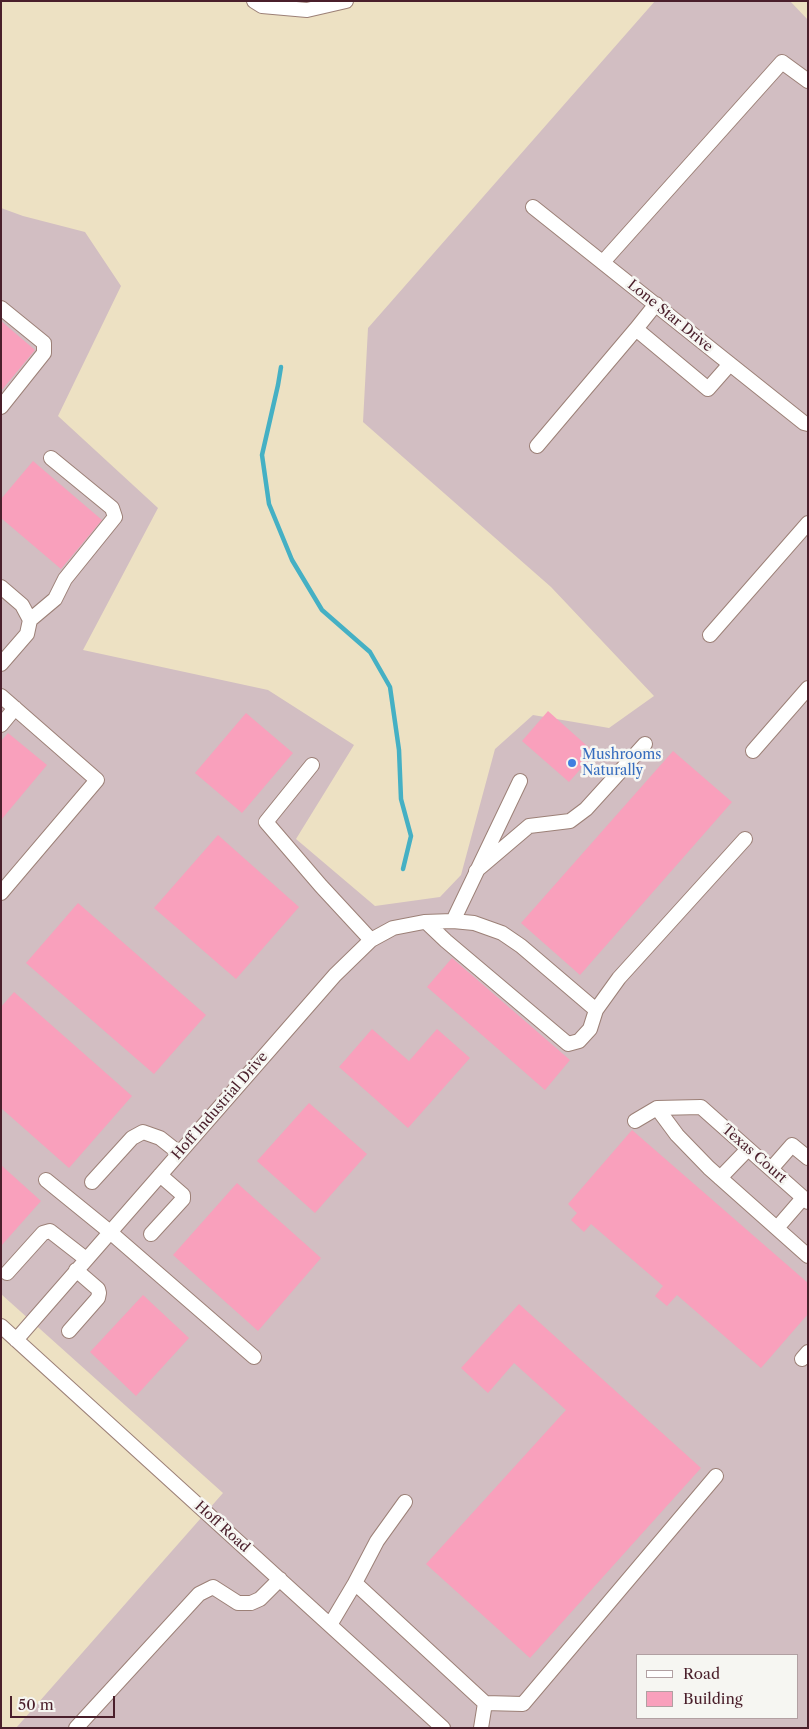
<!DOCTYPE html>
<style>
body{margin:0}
#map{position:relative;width:809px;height:1729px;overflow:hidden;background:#ede1c3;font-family:"Libre Caslon Text",serif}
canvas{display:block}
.frame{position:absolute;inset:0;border:2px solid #4a1f2b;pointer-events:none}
.legend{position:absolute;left:636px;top:1654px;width:162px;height:65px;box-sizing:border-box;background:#f6f6f2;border:1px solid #b1a0a2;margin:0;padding:6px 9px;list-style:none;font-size:15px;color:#4a1f2b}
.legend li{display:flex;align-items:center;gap:10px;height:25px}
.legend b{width:25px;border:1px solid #b1a0a2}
.scale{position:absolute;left:10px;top:1696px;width:105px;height:22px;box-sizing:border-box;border:2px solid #4a1f2b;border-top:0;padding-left:6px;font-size:15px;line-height:18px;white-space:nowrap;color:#4a1f2b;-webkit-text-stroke:4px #f6f6f2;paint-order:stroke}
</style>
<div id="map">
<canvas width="809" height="1729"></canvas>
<div class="frame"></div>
<ul class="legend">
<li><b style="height:6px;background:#fff"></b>Road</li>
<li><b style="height:14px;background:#f9a0bc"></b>Building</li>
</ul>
<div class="scale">50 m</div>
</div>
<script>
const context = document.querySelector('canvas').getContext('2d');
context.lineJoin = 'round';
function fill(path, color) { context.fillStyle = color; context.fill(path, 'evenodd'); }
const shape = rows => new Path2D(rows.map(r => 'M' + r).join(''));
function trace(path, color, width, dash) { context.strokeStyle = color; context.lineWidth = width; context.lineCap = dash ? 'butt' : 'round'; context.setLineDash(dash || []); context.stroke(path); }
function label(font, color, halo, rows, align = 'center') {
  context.font = font + ' "Libre Caslon Text",serif'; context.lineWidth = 5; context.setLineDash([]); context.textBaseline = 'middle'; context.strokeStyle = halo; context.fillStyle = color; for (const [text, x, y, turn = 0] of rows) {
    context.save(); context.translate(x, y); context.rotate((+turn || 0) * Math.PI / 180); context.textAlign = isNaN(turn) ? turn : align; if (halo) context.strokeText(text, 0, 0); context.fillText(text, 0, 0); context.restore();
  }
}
fill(shape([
 [655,1,790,1,808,20,808,1728,16,1728,223,1493,1,1294,1,208,23,216,85,232,121,286,58,416,158,508,83,650,268,690,354,745,296,839,375,906,440,897,461,875,495,749,533,715,609,728,654,696,551,587,363,422,368,328],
 [638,1655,798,1655,798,1718,638,1718]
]), '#d2bec2');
trace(shape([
 [281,367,278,385,262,455,269,504,292,560,322,610,370,652,390,687,399,750,401,799,411,836,403,869]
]), '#45b0c4', 4.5);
fill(shape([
 [1,321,35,350,1,391],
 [33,461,102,520,61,569,1,518,1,499],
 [548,711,595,753,569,782,522,741],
 [246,713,293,753,242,813,195,773],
 [8,733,47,765,1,820,1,741],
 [673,751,732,802,580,975,521,923],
 [218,835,299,907,236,979,154,908],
 [78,903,206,1015,154,1074,26,963],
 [452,958,570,1060,545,1090,427,987],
 [14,992,132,1096,69,1168,1,1108,1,1007],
 [372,1029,409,1061,437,1029,470,1058,408,1128,339,1067],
 [309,1103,367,1154,315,1213,257,1161],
 [632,1130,808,1283,808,1314,761,1368,677,1295,667,1306,655,1296,663,1286,591,1224,584,1232,571,1220,577,1213,568,1204],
 [1,1165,41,1201,1,1246],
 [237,1183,321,1258,258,1331,173,1255],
 [143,1295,189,1338,136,1396,90,1352],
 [519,1304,701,1468,530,1658,426,1564,566,1410,514,1363,488,1393,461,1368]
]), '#f9a0bc');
const minor = shape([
 [254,1,262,6,307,10,346,1],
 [533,207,804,423,808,424],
 [603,262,782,62,808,81],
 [656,304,636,329,708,389,730,364],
 [1,308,44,343,44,353,1,407],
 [537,446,636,329],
 [1,587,22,605,30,620],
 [30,620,55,599,65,579,115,517,112,508,51,458],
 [710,635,808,523],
 [1,664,27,634,30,620],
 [1,696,97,780,1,893],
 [1,725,15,708],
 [753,751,808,688],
 [312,765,266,822,321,886,371,940],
 [476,871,529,826,570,821,586,809,645,744],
 [453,921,520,781],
 [426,922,446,941,568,1044,579,1041,590,1029,596,1010,619,978,745,839],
 [657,1108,677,1135,709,1168,808,1256],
 [635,1121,657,1108,701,1107,808,1202],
 [771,1169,792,1145,808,1158],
 [720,1178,748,1149],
 [46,1180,110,1232,254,1357],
 [92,1182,132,1138,143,1132,160,1138,179,1153],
 [777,1228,803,1198],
 [151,1234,183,1199,183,1195,160,1175],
 [7,1273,43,1233,50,1231,86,1259],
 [1,1326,443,1728],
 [69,1331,98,1298,99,1293,98,1289,76,1270],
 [16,1340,335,975,371,940,393,928,424,922,453,921,474,923,502,933,521,946,596,1010],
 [802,1359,808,1352],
 [355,1583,485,1703,481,1728],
 [330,1625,355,1583,377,1541,405,1502],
 [485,1703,523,1704,716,1476],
 [76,1728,199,1594,213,1587,238,1603,251,1603,260,1599,280,1579]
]);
trace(minor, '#9c8077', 16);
trace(minor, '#fff', 14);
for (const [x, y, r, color] of [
 [572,763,5,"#3f7fe0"]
]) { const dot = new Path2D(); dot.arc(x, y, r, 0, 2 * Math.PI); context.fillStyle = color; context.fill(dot); trace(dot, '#f6f6f2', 2); }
label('14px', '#4a1f2b', '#f6f6f2', [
 ["Lone Star Drive",670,316,39],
 ["Hoff Industrial Drive",220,1106,-49],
 ["Texas Court",754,1154,41],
 ["Hoff Road",222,1527,42]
]);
label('14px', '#366cbe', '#f6f6f2', [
 ["Mushrooms",582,755],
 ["Naturally",582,771]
], 'left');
</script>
